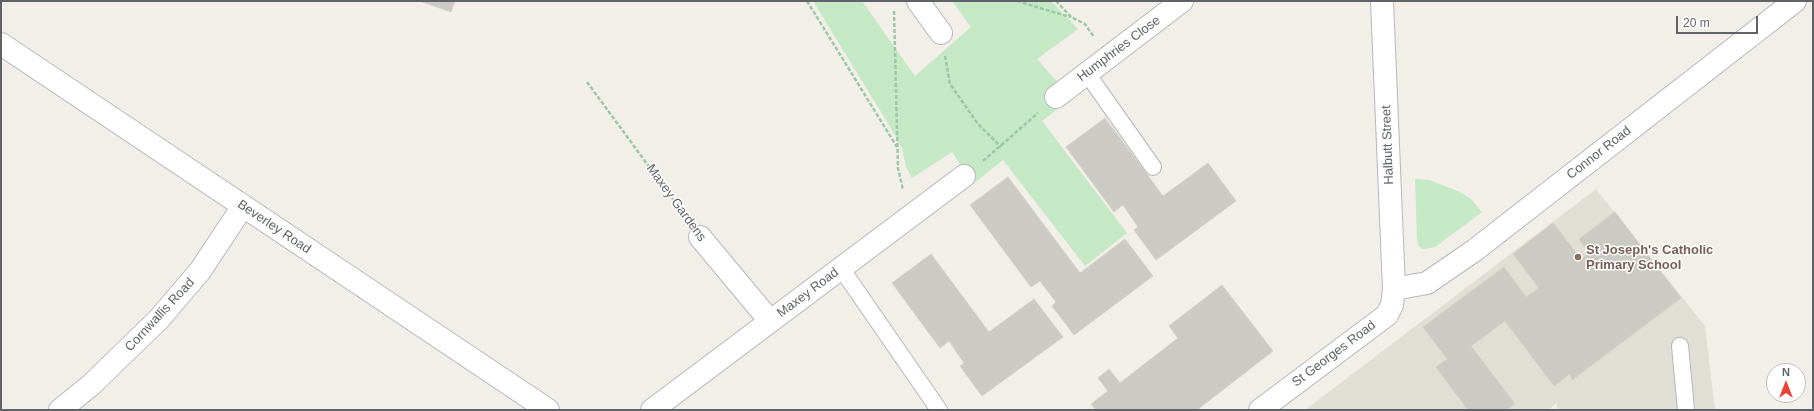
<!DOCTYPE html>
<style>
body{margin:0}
#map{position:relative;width:1814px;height:411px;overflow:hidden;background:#f1efe8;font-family:Helvetica,sans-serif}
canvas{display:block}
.frame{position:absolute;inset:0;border:2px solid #5f6368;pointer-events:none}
.north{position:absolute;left:1766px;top:363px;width:40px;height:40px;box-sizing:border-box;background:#fff;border:1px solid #bfc1c3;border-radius:50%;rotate:0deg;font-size:11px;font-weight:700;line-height:16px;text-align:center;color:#5f6368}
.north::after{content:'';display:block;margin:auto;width:14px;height:18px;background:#ea4335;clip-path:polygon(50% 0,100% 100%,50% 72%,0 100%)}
.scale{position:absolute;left:1676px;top:16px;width:82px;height:18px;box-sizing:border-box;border:2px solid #5f6368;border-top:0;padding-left:5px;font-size:12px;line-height:14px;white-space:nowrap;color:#5f6368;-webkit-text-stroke:3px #fff;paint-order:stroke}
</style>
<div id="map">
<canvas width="1814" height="411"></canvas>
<div class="frame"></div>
<div class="north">N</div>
<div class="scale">20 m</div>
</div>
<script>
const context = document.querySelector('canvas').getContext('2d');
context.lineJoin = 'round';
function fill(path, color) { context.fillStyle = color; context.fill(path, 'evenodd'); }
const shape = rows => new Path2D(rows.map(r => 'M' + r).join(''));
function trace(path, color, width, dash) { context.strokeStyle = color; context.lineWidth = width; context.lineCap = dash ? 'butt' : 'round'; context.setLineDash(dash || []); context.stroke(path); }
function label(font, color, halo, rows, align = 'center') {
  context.font = font + ' Helvetica,sans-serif'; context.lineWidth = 3; context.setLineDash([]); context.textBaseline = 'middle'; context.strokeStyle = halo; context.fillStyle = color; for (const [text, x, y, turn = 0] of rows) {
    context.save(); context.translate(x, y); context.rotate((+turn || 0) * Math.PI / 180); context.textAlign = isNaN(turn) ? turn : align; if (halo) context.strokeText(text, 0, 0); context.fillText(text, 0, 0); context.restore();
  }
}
fill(shape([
 [1596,189,1705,326,1715,410,1558,410,1556,403,1549,410,1305,410]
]), '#e1ded6');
fill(shape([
 [813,1,862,1,915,76,971,27,952,1,1051,1,1078,29,1037,59,1071,98,1042,121,1127,233,1085,266,1003,160,973,184,952,152,912,178,906,167,902,148,892,130],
 [1415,179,1429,180,1458,191,1471,199,1482,212,1435,247,1423,249,1418,245,1417,238]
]), '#c5e8c5');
const building = shape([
 [420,1,455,1,451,12,420,1],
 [1105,118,1163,196,1208,163,1236,201,1156,260,1134,230,1138,227,1123,205,1114,212,1066,147,1105,118],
 [1008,177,1080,273,1125,239,1153,276,1074,335,1052,306,1056,302,1040,281,1031,287,970,205,1008,177],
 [1615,212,1681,298,1572,380,1570,374,1554,386,1505,321,1471,346,1515,404,1506,410,1468,410,1436,367,1447,359,1423,327,1504,267,1526,297,1539,288,1513,254,1553,223,1581,259,1589,253,1579,239,1615,212],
 [931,254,989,332,1034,299,1063,337,982,396,960,366,964,363,949,341,940,348,892,283,931,254],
 [1222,285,1273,351,1197,410,1096,410,1091,404,1108,391,1098,378,1109,369,1120,383,1178,338,1169,326,1222,285]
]);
fill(building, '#cccac5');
trace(building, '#d6d1c6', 1);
const lane = shape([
 [1086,72,1153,167],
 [841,268,939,410],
 [1680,346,1686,410]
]);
const street = shape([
 [918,1,941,33],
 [1056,97,1182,1],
 [700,237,770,321],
 [1394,289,1427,283,1475,250,1795,1],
 [60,410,91,385,159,319,200,271,243,206],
 [652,410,964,176],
 [1260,410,1387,315,1392,305,1394,289,1382,1]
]);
const secondary = shape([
 [1,44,548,410]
]);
trace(lane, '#b5b8bc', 18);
trace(street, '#b5b8bc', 24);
trace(secondary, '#b6babf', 24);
trace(shape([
 [807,1,897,147],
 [1017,1,1070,17],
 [1056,1,1071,17,1085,24,1094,37],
 [894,11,898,168,903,190],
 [945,56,950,84,978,124,1001,147],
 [587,82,686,217],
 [983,161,1038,113]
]), '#9cc7a9', 2.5, [4, 2]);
trace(lane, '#fff', 16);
trace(street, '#fff', 22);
trace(secondary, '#fff', 22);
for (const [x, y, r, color] of [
 [1578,257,4,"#8d6e63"]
]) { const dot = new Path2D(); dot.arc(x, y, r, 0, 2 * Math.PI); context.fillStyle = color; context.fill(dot); trace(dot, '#fff', 1.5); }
label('13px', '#5f6368', '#fff', [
 ["Humphries Close",1119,49,-37],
 ["Halbutt Street",1388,145,-92],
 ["Connor Road",1599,153,-38],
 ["Maxey Gardens",676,203,54],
 ["Beverley Road",274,227,34],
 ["Maxey Road",808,293,-37],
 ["Cornwallis Road",160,315,-47],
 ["St Georges Road",1334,354,-37]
]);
label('bold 13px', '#785e54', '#fff', [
 ["St Joseph's Catholic",1586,250],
 ["Primary School",1586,265]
], 'left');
</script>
